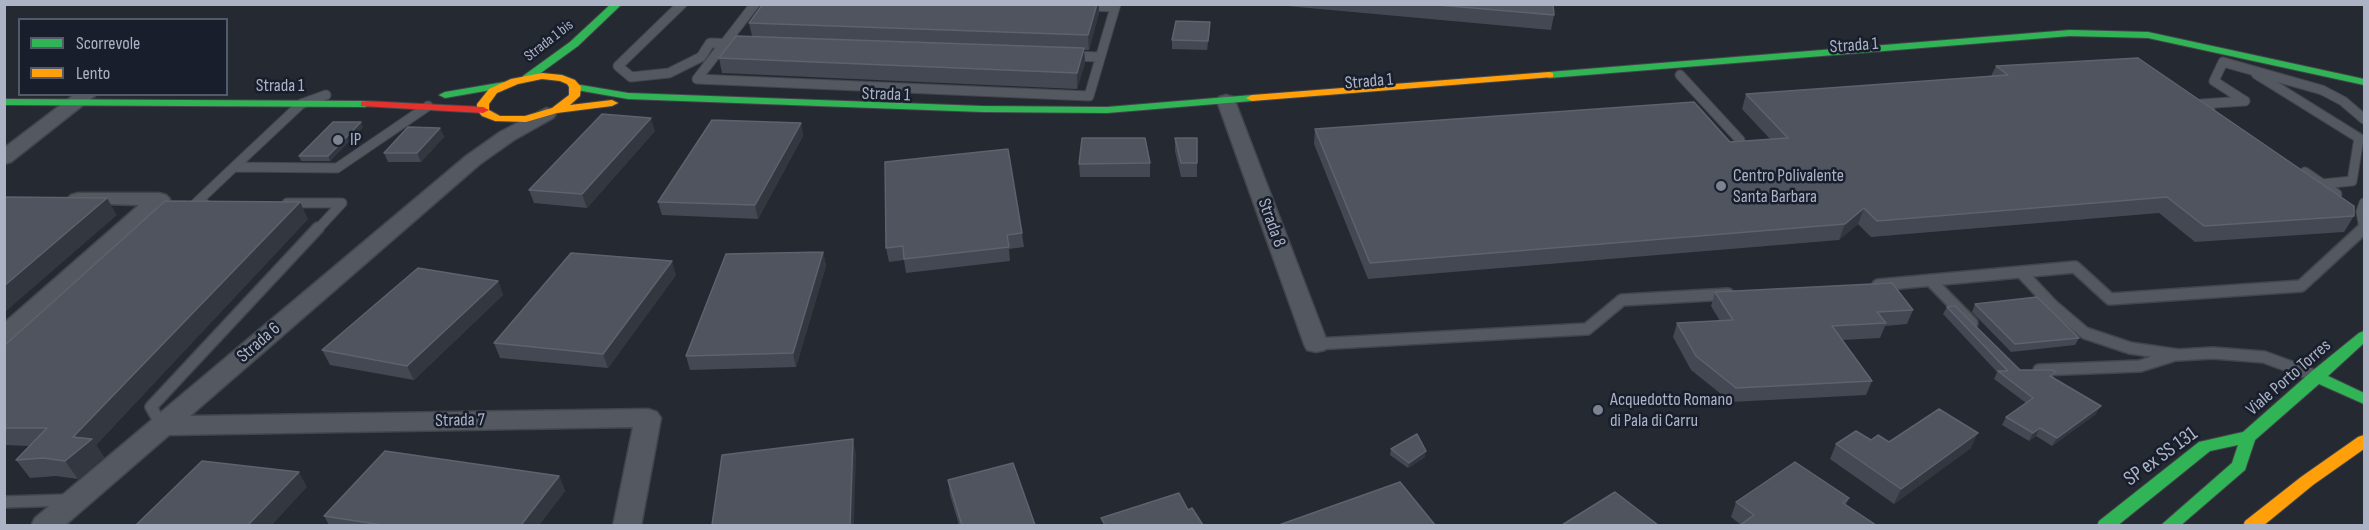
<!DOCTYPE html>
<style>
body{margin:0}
#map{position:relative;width:2369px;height:530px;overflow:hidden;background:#252931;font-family:"Sofia Sans Condensed",sans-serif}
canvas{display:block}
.frame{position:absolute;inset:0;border:6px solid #acb3c5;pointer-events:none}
.legend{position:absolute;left:18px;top:18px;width:210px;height:78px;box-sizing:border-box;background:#181e2c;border:2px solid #535a69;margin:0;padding:8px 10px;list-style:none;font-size:18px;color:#acb3c5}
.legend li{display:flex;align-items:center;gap:12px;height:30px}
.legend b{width:30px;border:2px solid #535a69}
</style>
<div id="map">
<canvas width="2369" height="530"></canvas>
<div class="frame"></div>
<ul class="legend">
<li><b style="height:8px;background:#30b455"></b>Scorrevole</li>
<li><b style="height:8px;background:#ff9f0a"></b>Lento</li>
</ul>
</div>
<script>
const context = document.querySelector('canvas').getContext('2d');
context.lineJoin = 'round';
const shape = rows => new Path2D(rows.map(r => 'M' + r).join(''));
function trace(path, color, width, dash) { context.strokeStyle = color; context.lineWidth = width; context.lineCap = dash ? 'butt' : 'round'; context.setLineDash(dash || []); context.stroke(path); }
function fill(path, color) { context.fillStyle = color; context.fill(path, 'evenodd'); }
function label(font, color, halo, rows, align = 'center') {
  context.font = font + ' "Sofia Sans Condensed",sans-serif'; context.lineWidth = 5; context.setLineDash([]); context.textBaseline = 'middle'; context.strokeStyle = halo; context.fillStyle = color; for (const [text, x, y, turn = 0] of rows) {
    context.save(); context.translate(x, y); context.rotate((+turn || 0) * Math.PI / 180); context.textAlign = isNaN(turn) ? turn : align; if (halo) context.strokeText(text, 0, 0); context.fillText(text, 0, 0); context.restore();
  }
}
const laneFar1 = shape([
 [682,4,618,66,631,77,669,73,701,57,710,43,742,44],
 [755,4,697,79,1089,96,1116,4],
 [1085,6,1115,7],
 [1073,56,1100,57],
 [2256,74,2359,138,2352,181,2322,184],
 [1680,75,1740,140],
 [326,95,301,104,234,167,337,168,428,106],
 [2245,101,2214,81,2223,62,2322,90,2343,101,2364,119],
 [2210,109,2201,104,2245,101],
 [2305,172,2337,194],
 [287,203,342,203,317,230],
 [205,204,195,204,234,167],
 [2362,230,2364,228,2361,212,2364,203]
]);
const lane = shape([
 [2021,272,2052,305,2085,333,2130,348,2178,355,2213,353,2264,357,2313,375],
 [1930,280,1972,323],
 [1878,285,2075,267,2110,299,2301,286,2364,228],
 [1316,344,1587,329,1622,300,1728,294],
 [2039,370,2140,366,2172,356],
 [162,426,151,407,318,228],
 [4,502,68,500]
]);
const street = shape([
 [75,94,97,94,11,162,4,164,4,148,75,94],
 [1226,95,1233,97,1235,101,1328,344,1325,350,1316,352,1307,350,1304,344,1217,101,1219,97,1226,95],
 [546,108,553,110,556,114,553,118,514,140,480,164,190,416,648,409,657,412,661,418,641,526,613,526,633,427,169,435,64,526,31,526,35,518,466,156,500,132,546,108],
 [78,193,159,193,166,195,170,199,13,341,4,344,4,323,139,205,71,203,67,199,71,195,78,193]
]);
const fast = shape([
 [611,4,622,4,578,46,531,80,523,80,523,76,570,42,611,4],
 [2070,30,2148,32,2364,79,2364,85,2148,38,2070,36,1549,78,1544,75,1549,72,2070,30],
 [504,82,508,83,508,87,445,98,439,95,445,92,504,82],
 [575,84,628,93,982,106,1107,107,1252,95,1258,98,1252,101,1107,113,982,112,628,99,571,89,569,87,575,84],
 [4,99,365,101,371,104,365,107,4,105,4,99],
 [2364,331,2364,343,2328,376,2364,393,2364,404,2319,384,2255,440,2245,470,2180,526,2160,526,2232,463,2238,445,2210,451,2117,526,2097,526,2099,521,2199,442,2243,432,2311,372,2359,333,2364,331]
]);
const slow = shape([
 [1549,72,1553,73,1553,77,1252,101,1246,98,1252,95,1549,72],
 [542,73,562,75,575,80,581,87,580,96,570,105,612,100,618,103,612,106,557,113,526,122,495,121,482,116,477,110,477,104,489,89,511,79,542,73],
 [542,79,560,81,567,84,569,87,569,95,552,108,525,116,500,116,489,110,489,104,497,93,518,84,542,79],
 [2364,435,2364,449,2313,485,2263,526,2243,526,2245,521,2301,477,2358,437,2364,435]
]);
const jam = shape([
 [365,101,483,107,489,110,483,113,361,106,361,102,365,101]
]);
trace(laneFar1, '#42454c', 11);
trace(lane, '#42454c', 14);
trace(street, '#42454c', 3);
trace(fast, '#42454c', 2);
trace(slow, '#42454c', 2);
trace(jam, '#42454c', 2);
trace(laneFar1, '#545860', 9);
trace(lane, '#545860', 11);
fill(street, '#545860');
fill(fast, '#30b455');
fill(slow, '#ff9f0a');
fill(jam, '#e5322d');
fill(shape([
 [763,4,1099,4,1099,13,1089,50,1084,50,1085,63,1077,89,722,73,719,58,752,36,749,23],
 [1265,4,1553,4,1554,15,1551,30],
 [1210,31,1207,50,1172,49,1172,40],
 [1996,66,2354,216,2344,232,2195,242,2159,213,1871,237,1858,224,1839,240,1368,279,1314,144,1315,129,1730,142,1770,139,1742,109,1746,94,1991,76],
 [801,123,803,136,758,219,662,215,658,202],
 [363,127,330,161,301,161,299,156],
 [440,128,444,137,421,162,388,162,384,153],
 [655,131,587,208,534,203,529,190],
 [1175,138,1197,138,1197,177,1181,177,1175,151],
 [1150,163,1150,177,1080,177,1079,164],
 [308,219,96,445,104,457,78,479,56,476,30,478,16,460,30,446,4,445,4,346],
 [1022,233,1024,247,1009,249,1010,261,906,273,904,260,889,262,886,248],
 [823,252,826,266,796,367,690,370,686,356],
 [676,275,608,368,500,358,494,343],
 [498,281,503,295,414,380,330,365,322,350],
 [1715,292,1913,310,1907,324,1885,326,1880,338,1842,340,1872,381,1866,395,1731,402,1691,370,1673,337,1677,323,1720,321,1711,306],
 [1975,304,2079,338,2075,345,2011,352,1972,312],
 [1947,307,2020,370,2056,372,2053,377,2096,414,2052,446,2036,436,2029,441,2002,425,2006,417,2026,403,1994,379,1997,372,1943,314],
 [1871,440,1889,442,1971,448,1894,504,1830,459,1836,444],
 [1391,449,1425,457,1408,468,1390,455],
 [559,476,565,491,539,525,329,525,324,516],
 [948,480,1035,525,959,525,950,495],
 [1849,498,1846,505,1741,525,1731,517,1736,502]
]), '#444852');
fill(shape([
 [1097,4,1099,4,1099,13,1089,50,1088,35],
 [1210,22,1210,31,1207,50,1208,41],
 [1084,48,1085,63,1077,89,1077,73],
 [651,118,655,131,587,208,582,194],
 [361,122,363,127,330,161,328,156],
 [801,123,803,136,758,219,755,205],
 [440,128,444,137,421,162,417,153],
 [107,198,117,215,4,313,4,286],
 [300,202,308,219,96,445,104,457,78,479,65,461,73,437],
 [1864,208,1858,224,1839,240,1845,224],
 [823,252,826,266,796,367,793,353],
 [672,261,676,275,608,368,603,354],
 [498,281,503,295,414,380,407,366],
 [2101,406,2096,414,2052,446,2057,438],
 [2040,428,2036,436,2029,441,2033,433],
 [1978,433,1971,448,1894,504,1901,489],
 [853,439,856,454,854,525,850,525],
 [1426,451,1425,457,1408,468,1409,463],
 [299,472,307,487,272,525,248,525],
 [559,476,565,491,539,525,521,525]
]), '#33373f');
const building = shape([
 [763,4,1097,4,1088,35,749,23,763,4],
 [1427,4,1553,4,1554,15,1427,4],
 [1176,21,1210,22,1208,41,1172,40,1176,21],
 [736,36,1084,48,1077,73,719,58,736,36],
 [2138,58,2354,206,2354,216,2204,226,2167,197,1877,221,1864,208,1845,224,1370,263,1315,129,1694,102,1730,142,1788,138,1746,94,2008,75,1996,66,2138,58],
 [602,114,651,118,582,194,529,190,602,114],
 [712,120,801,123,755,205,658,202,712,120],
 [333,122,361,122,328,156,299,156,333,122],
 [408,127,440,128,417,153,384,153,408,127],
 [1082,138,1145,138,1150,163,1079,164,1082,138],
 [1175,138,1197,138,1197,163,1181,163,1175,138],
 [1008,149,1022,233,1007,235,1009,247,904,259,903,246,886,248,885,162,1008,149],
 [4,197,107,198,4,286,4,197],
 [165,201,300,202,73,437,92,439,65,461,43,458,16,460,47,428,4,428,4,346,165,201],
 [823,252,793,353,686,356,726,254,823,252],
 [571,253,672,261,603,354,494,343,571,253],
 [418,268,498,281,407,366,322,350,418,268],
 [1892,283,1913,310,1877,312,1886,323,1832,326,1872,381,1736,388,1696,356,1677,323,1733,320,1715,292,1892,283],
 [2037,297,2079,338,2015,344,1975,304,2037,297],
 [1955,306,2020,370,2052,370,2056,372,2050,376,2101,406,2057,438,2040,428,2033,433,2006,417,2033,398,1998,371,2008,371,1947,307,1955,306],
 [1939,409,1978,433,1901,489,1836,444,1856,431,1871,440,1878,435,1889,442,1939,409],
 [1417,434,1426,451,1409,463,1391,449,1417,434],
 [853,439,850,525,712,525,722,455,853,439],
 [385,451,559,476,521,525,382,525,324,516,385,451],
 [202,461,299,472,248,525,136,525,202,461],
 [1795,462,1849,498,1843,503,1876,525,1740,525,1754,515,1736,502,1795,462],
 [1013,463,1035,525,962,525,948,480,1013,463],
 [1400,482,1435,525,1279,525,1400,482],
 [1615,492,1658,525,1562,525,1615,492],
 [1179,493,1188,510,1192,508,1203,525,1105,525,1101,518,1179,493]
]);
fill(building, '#4f545e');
trace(building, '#5e626e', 1.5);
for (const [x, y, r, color] of [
 [338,140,6,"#7d8391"],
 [1721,186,6,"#7d8391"],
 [1598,410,6,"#7d8391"]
]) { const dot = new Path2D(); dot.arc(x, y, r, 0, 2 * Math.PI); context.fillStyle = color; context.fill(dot); trace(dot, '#181e2c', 2); }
label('15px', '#acb3c5', '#181e2c', [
 ["Strada 1 bis",549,41,-38]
]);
label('18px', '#acb3c5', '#181e2c', [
 ["Strada 1",1854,46,-4],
 ["Strada 1",1369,82,-5],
 ["Strada 1",280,86],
 ["Strada 1",886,95,2],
 ["Strada 8",1271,223,70],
 ["Strada 6",259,343,-41],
 ["Viale Porto Torres",2289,378,-41],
 ["Strada 7",460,421,-1]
]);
label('18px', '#acb3c5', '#181e2c', [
 ["IP",350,140],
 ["Centro Polivalente",1733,176],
 ["Santa Barbara",1733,197],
 ["Acquedotto Romano",1610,400],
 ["di Pala di Carru",1610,421]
], 'left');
label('21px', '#acb3c5', '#181e2c', [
 ["SP ex SS 131",2161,457,-36]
]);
</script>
